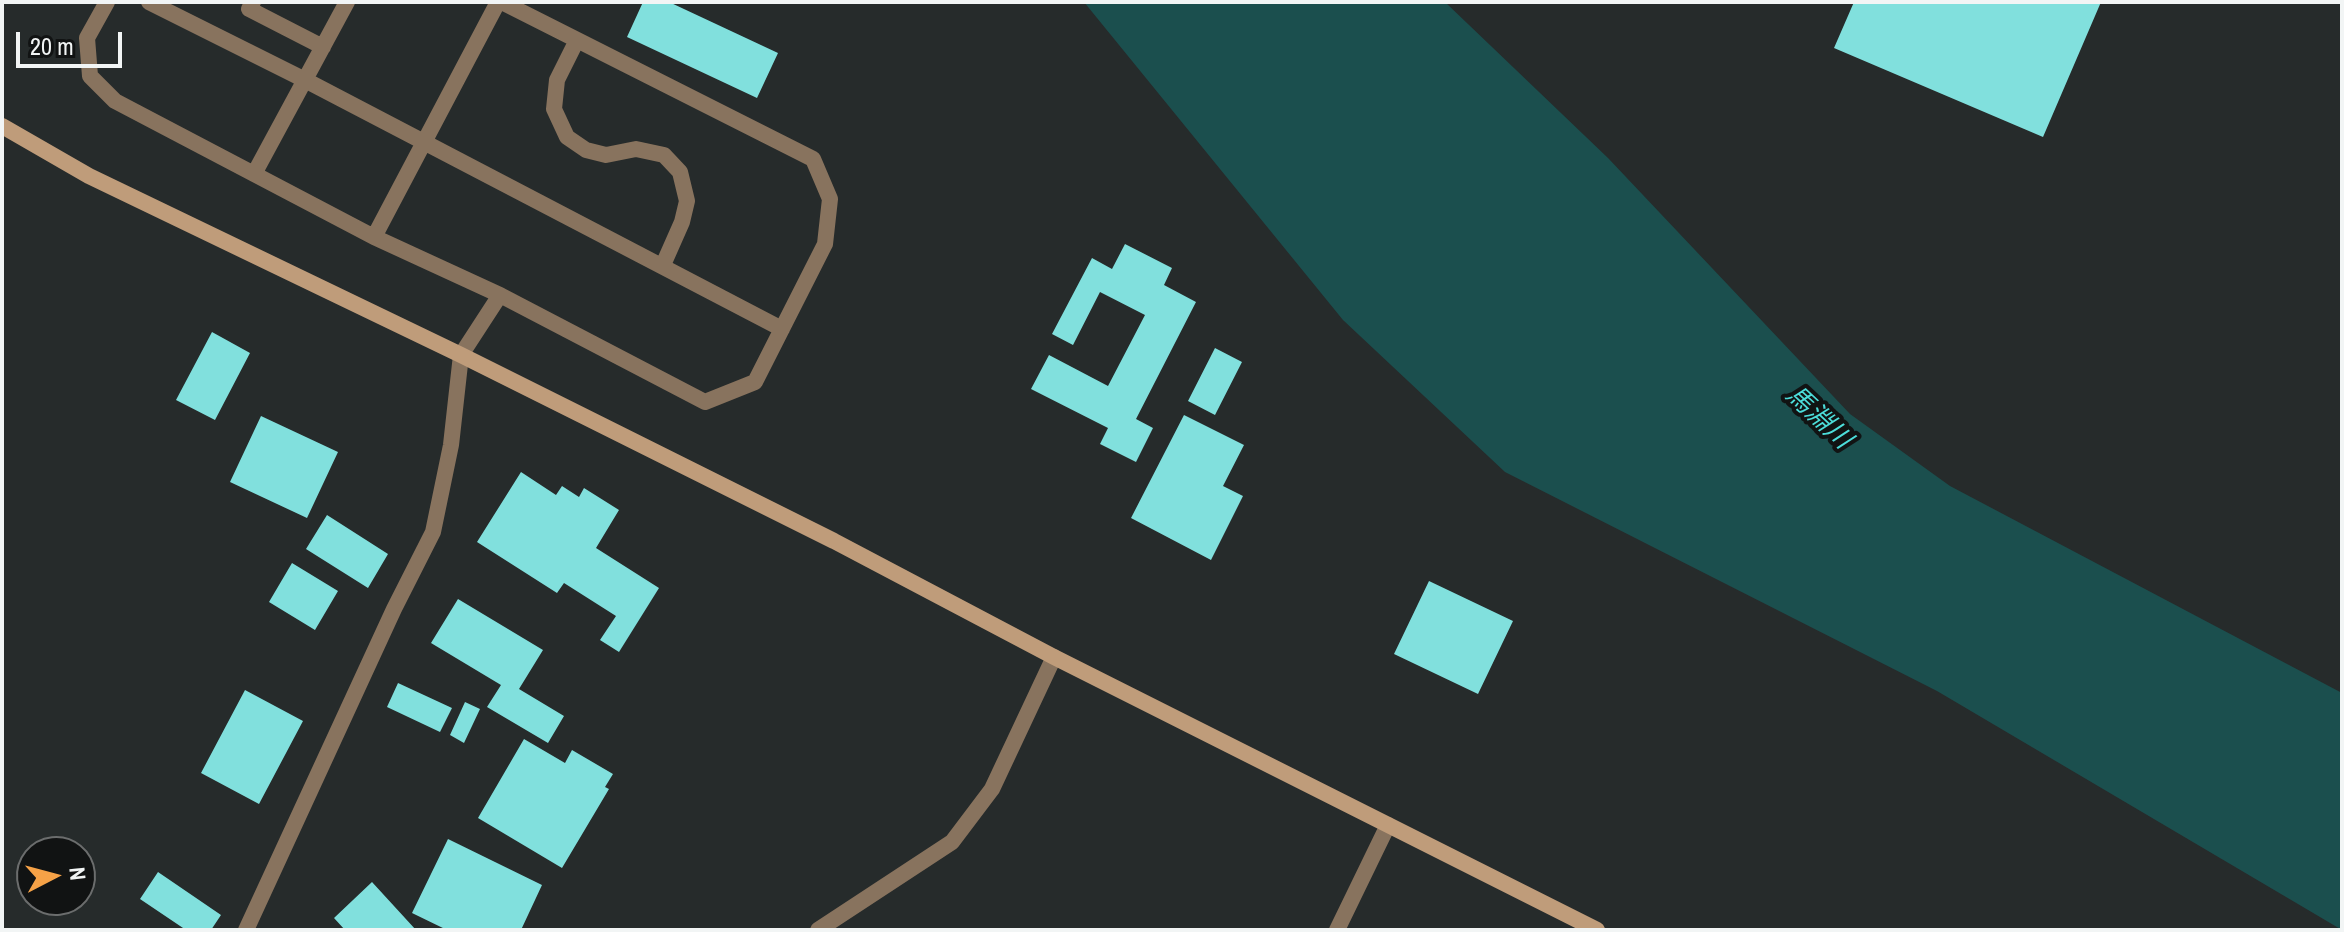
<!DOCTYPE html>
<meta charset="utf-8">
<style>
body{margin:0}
#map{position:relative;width:2344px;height:932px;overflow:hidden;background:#262b2b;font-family:"Archivo Narrow",sans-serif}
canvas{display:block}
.frame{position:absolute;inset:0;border:4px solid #f2f5f5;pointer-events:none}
.north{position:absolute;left:16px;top:836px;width:80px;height:80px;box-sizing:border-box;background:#111313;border:2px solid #6b6d6d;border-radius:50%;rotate:84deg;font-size:22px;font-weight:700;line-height:32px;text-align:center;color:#f2f5f5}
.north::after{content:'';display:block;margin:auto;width:28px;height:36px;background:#f6a247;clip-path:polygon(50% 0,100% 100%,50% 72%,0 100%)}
.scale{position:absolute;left:16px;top:32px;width:106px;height:36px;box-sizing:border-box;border:4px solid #f2f5f5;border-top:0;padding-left:10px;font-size:24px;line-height:28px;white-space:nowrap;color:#f2f5f5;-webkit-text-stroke:6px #111313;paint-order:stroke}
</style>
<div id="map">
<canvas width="2344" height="932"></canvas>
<div class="frame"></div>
<div class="north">N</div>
<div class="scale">20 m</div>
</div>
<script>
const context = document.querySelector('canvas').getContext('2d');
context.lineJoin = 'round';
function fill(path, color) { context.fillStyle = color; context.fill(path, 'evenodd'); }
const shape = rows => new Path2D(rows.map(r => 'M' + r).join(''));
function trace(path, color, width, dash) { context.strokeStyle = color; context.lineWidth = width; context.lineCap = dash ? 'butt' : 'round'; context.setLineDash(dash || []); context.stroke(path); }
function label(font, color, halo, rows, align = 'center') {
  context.font = font + ' "Archivo Narrow","Noto Sans JP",sans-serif'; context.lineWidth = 8; context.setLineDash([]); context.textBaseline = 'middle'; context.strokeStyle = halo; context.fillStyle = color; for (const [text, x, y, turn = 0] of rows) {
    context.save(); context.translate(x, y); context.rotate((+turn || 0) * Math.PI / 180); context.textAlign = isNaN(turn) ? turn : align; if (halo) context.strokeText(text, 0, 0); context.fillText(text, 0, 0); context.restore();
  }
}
fill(shape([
 [1084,2,1445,2,1608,158,1850,414,1950,486,2342,693,2342,930,1937,691,1505,472,1343,320]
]), '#1b4f4e');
fill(shape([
 [643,2,669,2,778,53,757,98,627,37],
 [1854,2,2101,2,2043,137,1834,48],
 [1125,244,1172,268,1164,285,1196,302,1136,419,1153,428,1136,462,1100,444,1108,428,1031,389,1049,355,1108,386,1145,315,1100,292,1073,345,1052,334,1092,258,1112,269],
 [212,332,250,353,215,420,176,400],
 [1215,348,1242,362,1215,415,1188,401],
 [1184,415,1244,445,1223,486,1243,496,1211,560,1131,518],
 [261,416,338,452,307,518,230,482],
 [521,472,556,495,562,486,579,497,584,488,619,510,596,548,659,588,619,652,600,640,616,616,564,583,557,593,477,542],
 [327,515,388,554,368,588,306,549],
 [292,563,338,591,315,630,269,602],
 [1429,581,1513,621,1478,694,1394,654],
 [458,599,543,650,519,689,564,716,548,743,487,707,501,685,431,643],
 [398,683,452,708,440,732,387,707],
 [245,690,303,721,259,804,201,773],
 [465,702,480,709,464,743,450,735],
 [524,739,565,763,572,750,613,774,605,787,609,789,562,868,478,818],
 [448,839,542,885,521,930,447,930,412,913],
 [158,872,221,915,211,930,186,930,140,899],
 [372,882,416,930,345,930,334,918]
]), '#81e0dd');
trace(shape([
 [107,2,87,38,90,76,115,101,374,237,500,295,705,402,755,382,825,244,830,199,813,159,502,2],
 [149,2,305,80,782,329],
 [253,2,249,9,323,47],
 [577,40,557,80,554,109,567,137,586,150,606,155,636,149,664,155,680,172,687,201,682,222,663,265],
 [254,174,347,2],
 [374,237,498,2],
 [461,355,500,295],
 [1337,930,1388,825]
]), '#88735e', 16);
trace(shape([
 [246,930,394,609,433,532,451,445,461,355],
 [818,930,952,842,992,789,1054,657]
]), '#88735e', 16);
trace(shape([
 [2,126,89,176,461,355,834,541,1054,657,1597,930]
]), '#bf9c7a', 16);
label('italic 26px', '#4cdcd9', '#111313', [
 ["馬淵川",1818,418,43]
]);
</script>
